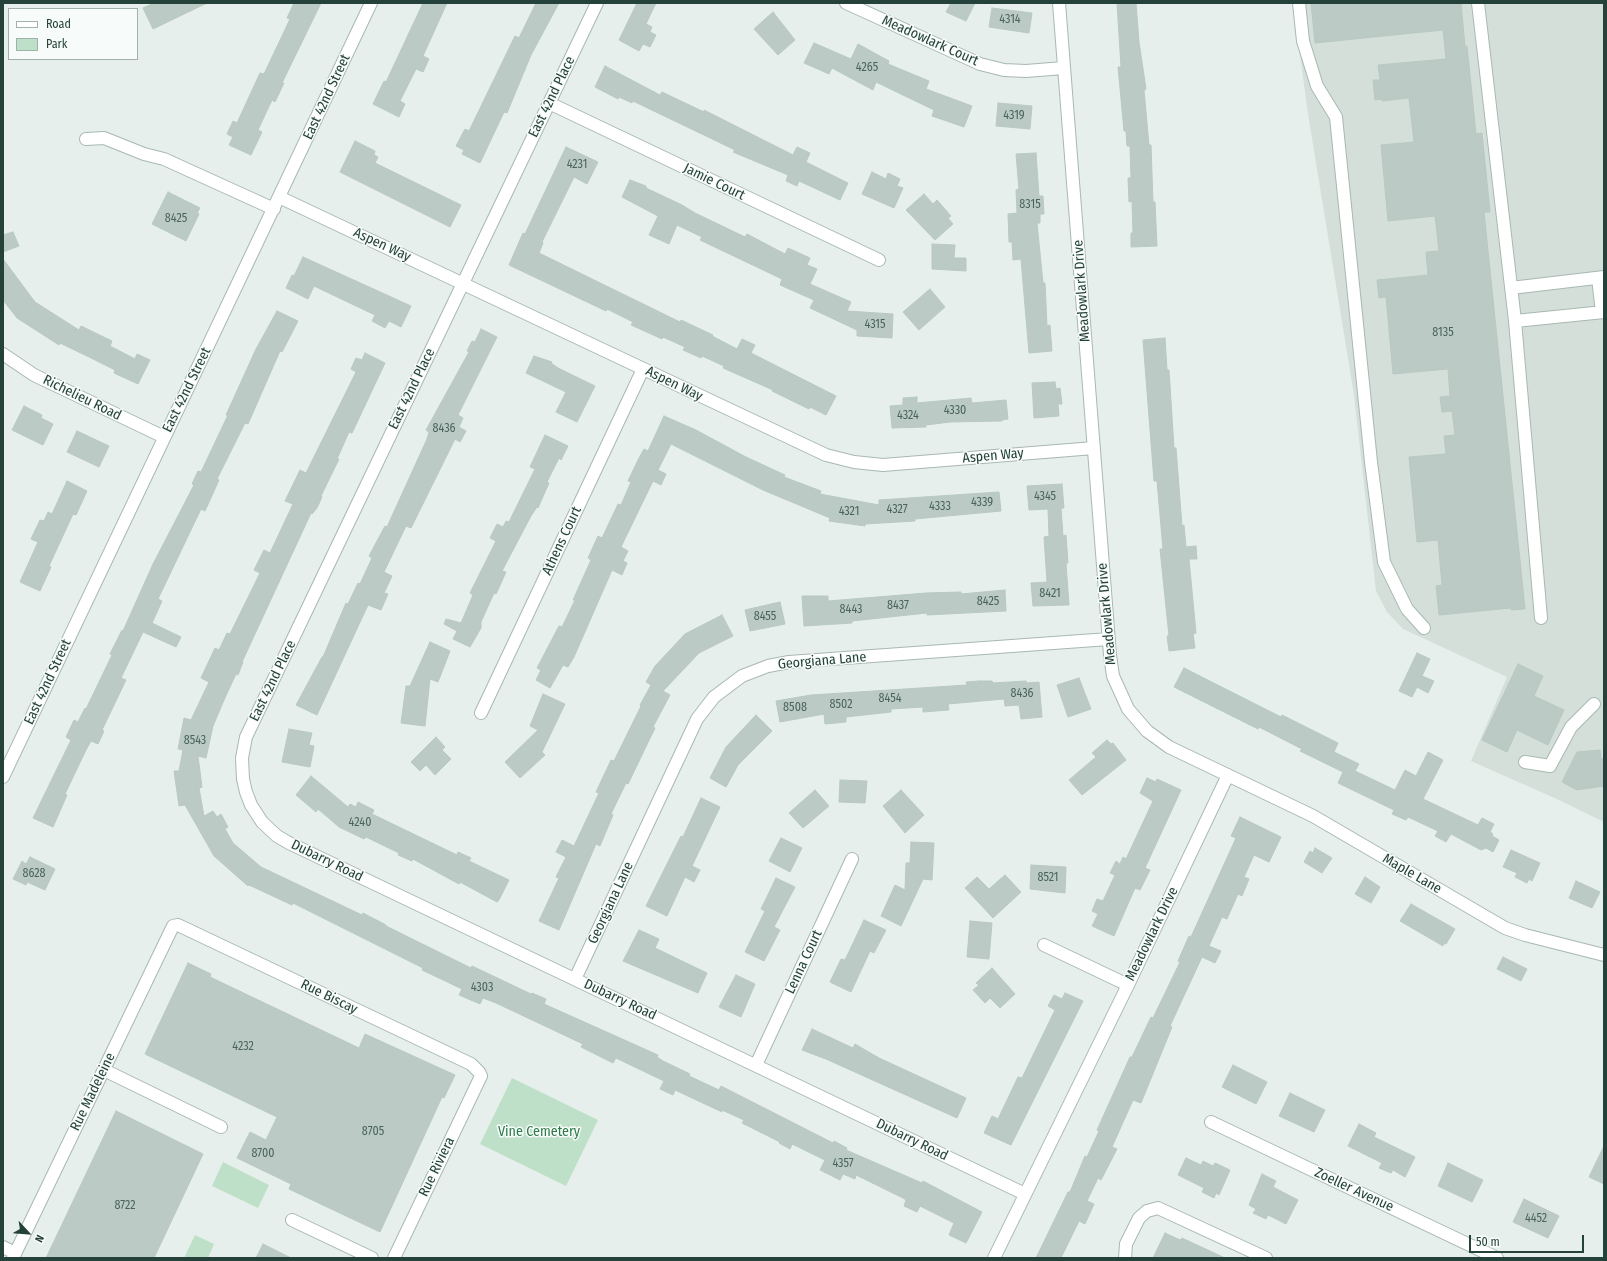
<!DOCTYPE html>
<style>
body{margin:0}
#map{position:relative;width:1607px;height:1261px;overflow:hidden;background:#e6efeb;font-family:"Fira Sans Condensed",sans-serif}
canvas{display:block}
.frame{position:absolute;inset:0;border:4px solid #24423a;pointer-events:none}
.legend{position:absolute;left:8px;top:8px;width:130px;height:52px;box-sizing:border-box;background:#f7fbf9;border:1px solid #a3b1ad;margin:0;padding:5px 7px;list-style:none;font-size:12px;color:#24423a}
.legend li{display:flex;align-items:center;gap:8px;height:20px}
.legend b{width:20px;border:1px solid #a3b1ad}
.north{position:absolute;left:8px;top:1213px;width:40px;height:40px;-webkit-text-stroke:3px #f7fbf9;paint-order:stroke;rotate:116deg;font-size:11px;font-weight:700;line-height:16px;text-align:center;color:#24423a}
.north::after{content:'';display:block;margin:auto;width:14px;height:18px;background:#24423a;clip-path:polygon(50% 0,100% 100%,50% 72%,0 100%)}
.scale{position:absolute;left:1469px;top:1235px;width:115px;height:18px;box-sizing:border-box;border:2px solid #24423a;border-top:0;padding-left:5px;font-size:12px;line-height:14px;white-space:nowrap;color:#24423a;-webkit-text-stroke:3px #f7fbf9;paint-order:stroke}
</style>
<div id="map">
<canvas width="1607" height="1261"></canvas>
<div class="frame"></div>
<ul class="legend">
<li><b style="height:5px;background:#fff"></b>Road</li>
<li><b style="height:11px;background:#bfe0c8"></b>Park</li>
</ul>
<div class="north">N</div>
<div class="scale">50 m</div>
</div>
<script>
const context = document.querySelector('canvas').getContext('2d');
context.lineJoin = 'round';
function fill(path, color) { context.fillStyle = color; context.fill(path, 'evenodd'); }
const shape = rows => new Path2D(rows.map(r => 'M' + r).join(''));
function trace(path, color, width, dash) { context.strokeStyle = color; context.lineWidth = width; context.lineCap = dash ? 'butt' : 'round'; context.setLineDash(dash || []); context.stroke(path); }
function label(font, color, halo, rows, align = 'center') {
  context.font = font + ' "Fira Sans Condensed",sans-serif'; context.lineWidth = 3; context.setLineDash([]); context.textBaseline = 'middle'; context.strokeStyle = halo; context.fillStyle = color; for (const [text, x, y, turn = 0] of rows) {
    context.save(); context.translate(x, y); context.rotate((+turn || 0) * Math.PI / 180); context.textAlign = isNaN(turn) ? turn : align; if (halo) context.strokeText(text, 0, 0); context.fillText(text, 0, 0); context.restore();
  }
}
fill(shape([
 [1293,3,1604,3,1604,822,1559,800,1471,761,1507,677,1403,629,1387,612,1376,591,1354,395,1308,114]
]), '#d4dfda');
fill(shape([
 [512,1078,598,1120,566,1186,480,1144],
 [223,1162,269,1185,258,1208,212,1186],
 [195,1235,214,1244,208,1258,184,1258]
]), '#bfe0c8');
const building = shape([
 [154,3,207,3,153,29,143,8,154,3],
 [294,3,321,3,282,83,284,83,275,102,272,100,258,130,262,132,251,155,229,145,233,137,227,134,233,121,237,123,260,73,264,74,290,19,287,18,294,3],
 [423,3,447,3,423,56,429,59,423,72,416,69,400,101,405,104,399,117,373,104,384,81,386,82,423,3],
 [536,3,559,3,531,55,507,113,504,112,480,163,462,154,464,150,456,146,465,129,469,131,515,36,519,38,536,3],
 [637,3,656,3,646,24,652,27,650,32,656,35,650,47,643,44,639,51,619,40,637,3],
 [951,3,975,3,966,21,946,12,951,3],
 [1117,3,1136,3,1139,42,1146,89,1144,90,1149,145,1151,145,1153,202,1155,202,1157,246,1131,247,1131,233,1133,233,1132,201,1129,202,1128,178,1131,178,1130,146,1127,146,1126,131,1124,131,1118,67,1121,67,1117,3],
 [1311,3,1461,3,1465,46,1467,46,1476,134,1482,133,1490,212,1484,212,1525,609,1511,610,1511,608,1439,615,1436,586,1442,585,1438,540,1417,542,1409,457,1446,454,1444,436,1455,435,1452,411,1442,412,1440,397,1450,396,1448,369,1393,374,1386,297,1379,298,1377,280,1428,275,1426,252,1439,251,1435,216,1388,221,1381,145,1414,142,1409,98,1382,101,1382,99,1375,100,1373,80,1380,80,1378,65,1446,59,1443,30,1315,43,1311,3],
 [992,8,1032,13,1029,33,989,27,992,8],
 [773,12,795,40,778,55,754,29,773,12],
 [814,43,851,59,858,44,889,61,888,64,929,81,926,89,972,106,964,127,932,116,934,110,876,82,873,90,832,68,829,74,804,63,814,43],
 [605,66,660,95,662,92,704,112,704,110,793,155,797,147,810,153,806,162,848,183,840,200,799,181,797,186,786,181,788,175,733,152,735,150,633,101,632,103,619,97,618,99,595,87,605,66],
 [998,103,1032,106,1030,129,996,126,998,103],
 [355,141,375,151,374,155,378,157,375,163,461,205,450,227,340,172,355,141],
 [566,147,598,162,587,184,574,177,542,242,543,243,539,253,680,322,681,320,713,335,712,336,737,349,742,339,755,345,751,353,836,396,826,415,810,407,809,409,772,391,773,390,723,368,724,366,702,356,701,358,683,350,685,347,663,337,662,339,631,325,633,322,607,309,606,311,509,265,523,233,525,234,566,147],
 [1036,153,1039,196,1043,196,1044,214,1040,214,1040,223,1037,223,1043,283,1045,283,1047,326,1050,325,1052,351,1029,353,1021,259,1013,260,1012,242,1009,242,1008,214,1017,213,1016,190,1019,189,1016,154,1036,153],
 [872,172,886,179,888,173,900,179,897,186,903,188,894,208,862,194,872,172],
 [630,180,646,186,646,188,682,205,695,213,745,237,747,234,785,254,788,248,810,258,807,265,817,269,810,284,851,302,847,311,893,314,892,338,857,336,857,330,810,308,814,300,780,285,782,279,700,240,702,237,677,225,669,244,649,235,658,216,622,197,630,180],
 [168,192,200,208,197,213,199,214,186,241,152,224,168,192],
 [924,194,933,204,937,200,951,216,948,218,953,224,935,240,906,210,924,194],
 [13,232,19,246,3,252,3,235,13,232],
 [932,244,955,245,954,258,966,258,966,271,932,269,932,244],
 [303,257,411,306,401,327,389,321,385,328,372,321,375,315,314,286,308,299,286,288,292,275,294,276,303,257],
 [3,259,35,302,79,330,81,326,112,341,110,346,135,359,137,354,150,360,138,384,114,373,115,370,89,357,60,343,59,345,17,318,3,300,3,259],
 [930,289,945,307,919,330,903,312,930,289],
 [277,311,298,321,282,352,280,351,248,424,245,423,217,479,219,480,205,511,201,509,158,599,162,601,152,623,181,637,176,647,143,632,121,678,126,680,102,730,104,731,98,744,91,741,87,748,65,794,67,795,53,827,33,818,71,740,66,737,74,720,78,722,85,708,86,709,112,655,110,654,122,630,123,631,153,564,194,485,192,484,198,471,201,472,228,415,226,415,256,349,277,311],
 [481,329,497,337,458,415,463,418,459,427,466,431,460,442,455,439,411,528,406,526,384,572,392,576,384,593,388,594,381,610,368,605,317,715,296,705,322,657,323,657,346,603,348,604,358,583,360,584,372,558,369,556,385,526,387,527,427,439,429,432,426,430,469,352,467,351,472,341,475,342,481,329],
 [1165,338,1167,370,1169,370,1174,448,1176,448,1182,526,1184,525,1186,547,1196,546,1197,559,1189,559,1196,633,1193,634,1195,648,1169,651,1167,636,1169,636,1160,549,1163,549,1157,481,1154,481,1143,340,1165,338],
 [365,353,385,363,352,433,349,432,337,459,339,459,321,496,322,497,317,508,312,514,311,513,242,662,243,662,238,675,236,674,224,700,213,726,206,758,198,756,202,787,199,788,204,816,213,811,217,817,221,814,228,827,225,829,233,843,261,867,362,915,363,913,386,925,386,926,471,968,472,966,531,994,532,993,546,999,544,1004,658,1055,657,1057,663,1061,690,1074,689,1076,719,1090,721,1086,833,1143,834,1141,847,1148,846,1150,922,1183,923,1181,982,1212,966,1243,949,1235,954,1223,920,1206,917,1212,904,1206,906,1200,903,1198,856,1175,855,1179,843,1174,840,1180,820,1170,825,1160,792,1144,790,1149,779,1143,780,1142,742,1123,744,1120,722,1110,722,1112,675,1090,673,1095,660,1089,664,1081,616,1058,613,1063,581,1047,583,1044,496,1003,483,998,480,1004,459,995,462,989,422,970,423,968,293,903,292,905,249,885,248,886,214,856,185,805,179,806,174,771,179,771,183,750,178,749,184,718,191,720,209,682,201,678,215,648,219,650,227,633,230,634,260,573,254,570,264,550,270,553,293,504,285,501,300,470,306,473,356,372,351,369,356,358,362,360,365,353],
 [534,356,552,362,551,363,558,368,595,386,577,422,556,412,566,392,526,373,534,356],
 [1055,382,1056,389,1060,388,1062,404,1058,404,1059,416,1034,418,1032,383,1055,382],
 [917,397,917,403,971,398,972,403,1006,400,1008,419,1002,420,1002,421,950,422,926,425,926,427,892,428,890,406,903,405,903,398,917,397],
 [24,406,42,415,41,418,53,424,43,445,12,430,24,406],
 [664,416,696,430,746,457,785,475,784,477,821,491,820,494,879,505,879,500,999,492,1001,511,915,519,915,521,865,524,865,526,829,521,830,518,763,490,671,444,658,470,666,474,661,485,653,481,621,547,628,551,623,561,627,563,622,575,612,570,574,657,568,667,563,665,550,688,536,680,541,670,537,668,559,626,562,627,575,600,573,600,591,560,588,558,598,536,602,538,618,504,621,505,631,482,628,481,638,460,644,449,648,451,664,416],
 [77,431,109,446,99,467,67,452,77,431],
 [545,435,568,446,561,460,559,458,547,482,549,483,538,508,537,507,531,516,502,571,506,572,496,594,494,593,481,622,481,628,470,647,453,639,457,631,444,624,446,619,461,623,473,595,470,593,496,541,490,538,497,524,503,527,506,521,509,522,535,469,530,467,545,435],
 [67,481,87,491,76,515,73,514,49,566,51,567,40,591,20,582,38,542,31,539,40,520,44,521,48,512,52,514,67,481],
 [1062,484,1064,508,1061,508,1063,536,1066,535,1068,563,1066,563,1069,605,1033,606,1031,583,1047,582,1044,537,1049,536,1048,509,1029,510,1027,486,1062,484],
 [1005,590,1006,611,927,615,927,613,852,621,852,623,804,626,802,596,828,596,828,601,926,593,961,592,961,594,1005,590],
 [780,602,785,624,750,631,745,610,780,602],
 [722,615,733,636,699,653,663,691,670,695,653,727,655,728,628,784,626,783,611,814,613,815,600,846,596,844,559,930,539,921,559,878,556,877,566,857,556,852,562,840,574,846,599,793,596,792,611,760,614,761,641,706,640,705,651,685,646,682,655,666,685,634,722,615],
 [430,642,450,651,438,682,430,679,425,726,401,723,406,686,410,686,430,642],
 [1417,653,1430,659,1422,676,1434,681,1428,693,1417,687,1412,697,1399,691,1417,653],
 [1518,664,1543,676,1534,696,1564,710,1548,745,1517,730,1507,752,1482,740,1518,664],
 [1184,668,1281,717,1282,715,1338,743,1334,752,1359,764,1355,771,1395,790,1405,770,1416,776,1428,752,1443,760,1423,799,1478,825,1482,818,1494,824,1490,832,1493,834,1492,836,1499,840,1493,852,1486,848,1481,850,1451,834,1446,842,1435,836,1438,831,1408,817,1406,820,1392,814,1394,810,1338,783,1343,772,1300,751,1302,749,1259,727,1258,729,1174,687,1184,668],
 [1079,678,1091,709,1068,717,1057,685,1079,678],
 [979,681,992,681,993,683,1026,681,1027,683,1039,682,1042,717,1021,719,1019,705,1005,706,1004,699,948,704,949,710,923,712,923,707,891,709,891,712,846,717,846,722,825,724,824,714,780,722,776,701,811,695,967,685,966,682,979,681],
 [543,694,565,704,542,752,545,755,520,778,505,762,538,730,530,726,543,694],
 [756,715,772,731,738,765,726,787,710,778,726,747,756,715],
 [289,729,312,733,309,745,314,746,310,767,282,762,289,729],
 [436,737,445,747,442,750,451,759,435,775,426,765,420,771,411,762,436,737],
 [1107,740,1111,744,1113,743,1126,760,1082,795,1069,780,1096,757,1092,753,1107,740],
 [1600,750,1601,759,1604,758,1604,786,1577,790,1562,782,1577,752,1600,750],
 [311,776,348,807,350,804,356,807,358,802,374,810,372,814,457,855,458,852,471,858,469,861,509,880,499,900,497,902,460,882,459,884,413,859,412,861,398,855,399,853,366,837,364,839,339,827,318,809,316,812,296,795,311,776],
 [1147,778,1156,782,1157,779,1181,790,1145,868,1150,870,1140,890,1135,888,1114,936,1092,926,1098,914,1092,911,1097,899,1103,901,1115,875,1110,873,1116,861,1120,864,1123,857,1126,859,1153,801,1140,793,1147,778],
 [840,780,867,781,865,803,839,802,840,780],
 [815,790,829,806,803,828,789,813,815,790],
 [901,790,924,815,905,833,883,806,901,790],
 [701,798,720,807,692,866,700,870,694,882,685,877,667,916,646,906,681,836,683,837,701,798],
 [1240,817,1281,837,1269,862,1254,855,1244,877,1249,879,1242,896,1238,894,1227,919,1222,917,1209,946,1221,951,1215,963,1202,957,1170,1026,1172,1027,1141,1103,1133,1100,1112,1147,1117,1149,1101,1180,1098,1178,1087,1201,1094,1204,1085,1224,1079,1221,1061,1258,1036,1258,1068,1192,1070,1192,1085,1156,1087,1157,1099,1131,1097,1130,1130,1057,1132,1057,1151,1017,1153,1018,1180,962,1178,961,1189,936,1191,937,1236,838,1231,836,1240,817],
 [781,838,802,848,790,872,769,861,781,838],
 [911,842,934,843,932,880,923,879,901,926,881,916,895,885,905,890,906,863,910,863,911,842],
 [1315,848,1332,858,1322,873,1304,862,1310,851,1313,853,1315,848],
 [1511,850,1540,863,1532,881,1529,879,1527,883,1515,877,1517,873,1503,867,1511,850],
 [30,857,55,869,45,890,27,882,26,885,13,879,22,861,26,864,30,857],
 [1031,865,1066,867,1065,893,1030,889,1031,865],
 [1005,875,1021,892,993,918,965,888,977,877,989,889,1005,875],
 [1365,877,1380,887,1371,903,1355,894,1365,877],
 [776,878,795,887,774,927,780,930,764,961,745,952,765,911,761,909,776,878],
 [1576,881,1600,892,1592,908,1569,898,1576,881],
 [1411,904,1455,929,1446,944,1444,943,1443,946,1400,921,1411,904],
 [864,920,886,930,874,953,870,951,851,992,830,982,841,959,845,960,864,920],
 [970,921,992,923,989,959,967,957,970,921],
 [639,930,659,939,655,948,707,973,698,993,623,961,639,930],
 [1503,957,1527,969,1521,981,1497,969,1503,957],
 [188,963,211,974,210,977,359,1048,365,1034,455,1075,444,1098,442,1097,380,1232,289,1189,291,1184,237,1158,250,1132,266,1140,277,1117,145,1054,188,963],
 [992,968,1015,994,1000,1008,990,998,985,1003,973,990,979,985,976,983,992,968],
 [736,975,755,984,741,1017,719,1007,736,975],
 [1065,993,1083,1001,1011,1145,984,1133,992,1116,998,1119,1018,1077,1022,1078,1055,1010,1048,1006,1054,995,1062,999,1065,993],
 [812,1029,853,1048,855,1044,879,1058,966,1098,957,1118,826,1059,802,1050,812,1029],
 [1233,1065,1267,1082,1256,1104,1222,1087,1233,1065],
 [1290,1093,1325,1110,1314,1132,1279,1116,1290,1093],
 [116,1111,203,1154,154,1258,46,1258,116,1111],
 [1359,1124,1376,1133,1374,1137,1415,1157,1405,1177,1393,1170,1391,1173,1379,1168,1382,1163,1348,1146,1359,1124],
 [1604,1146,1604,1184,1589,1177,1604,1146],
 [1186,1158,1201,1165,1203,1161,1213,1166,1215,1163,1230,1170,1219,1195,1216,1193,1214,1198,1202,1192,1204,1188,1178,1175,1186,1158],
 [1448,1163,1483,1180,1472,1202,1438,1186,1448,1163],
 [1262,1174,1276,1181,1273,1187,1298,1200,1286,1224,1268,1215,1266,1219,1253,1213,1256,1209,1249,1205,1262,1174],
 [1524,1199,1559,1216,1548,1238,1513,1222,1524,1199],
 [1165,1233,1180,1240,1182,1238,1225,1258,1153,1258,1165,1233],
 [263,1244,291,1258,256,1258,263,1244]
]);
fill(building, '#bbcac4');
trace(building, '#b8c9c2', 1);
const minor = shape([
 [597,3,246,737,242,758,243,779,246,792,251,805,262,822,277,836,289,843,1025,1194],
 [846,3,980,64,1004,70,1026,71,1064,68],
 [1059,3,1110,655,1113,676,1128,709,1147,731,1169,747,1313,816,1505,928,1525,935,1604,955],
 [1299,3,1303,41,1317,86,1336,117,1371,462,1384,562,1407,609,1424,628],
 [1478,3,1515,321,1604,312],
 [549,103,879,260],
 [86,139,104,138,144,154,164,159,274,209],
 [279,197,826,455,854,462,883,465,1094,448],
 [1598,278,1602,312],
 [1511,288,1604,277],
 [1515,321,1541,618],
 [3,354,34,375,164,437],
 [481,713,643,369],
 [1525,762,1550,766,1571,727,1594,704],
 [3,777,371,3],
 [1044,945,1128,985],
 [575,979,697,719,714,697,742,676,768,666,789,662,1109,639],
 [756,1065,852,859],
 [104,1070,221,1127],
 [1211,1122,1497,1258],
 [292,1220,372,1258],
 [3,1247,15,1253],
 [13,1258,173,926,178,925,471,1064,479,1072,481,1076,394,1258],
 [994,1258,1128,985,1228,775],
 [1125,1258,1126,1244,1139,1218,1147,1211,1158,1208,1266,1258]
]);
trace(minor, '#a8b8b2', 14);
trace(minor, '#fff', 12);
label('12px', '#4a645c', null, [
 ["4314",1010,20],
 ["4265",867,68],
 ["4319",1014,116],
 ["4231",577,165],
 ["8315",1030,205],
 ["8425",176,219],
 ["4315",875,325],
 ["8135",1443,333],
 ["4330",955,411],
 ["4324",908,416],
 ["8436",444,429],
 ["4345",1045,497],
 ["4339",982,503],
 ["4333",940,507],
 ["4327",897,510],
 ["4321",849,512],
 ["8421",1050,594],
 ["8425",988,602],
 ["8437",898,606],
 ["8443",851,610],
 ["8455",765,617],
 ["8436",1022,694],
 ["8454",890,699],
 ["8502",841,705],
 ["8508",795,708],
 ["8543",195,741],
 ["4240",360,823],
 ["8628",34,874],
 ["8521",1048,878],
 ["4303",482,988],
 ["4232",243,1047],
 ["8705",373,1132],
 ["8700",263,1154],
 ["4357",843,1164],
 ["8722",125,1206],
 ["4452",1536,1219]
]);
label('14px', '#24423a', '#f7fbf9', [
 ["Meadowlark Court",930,41,24],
 ["East 42nd Street",327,97,-65],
 ["East 42nd Place",552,97,-64],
 ["Jamie Court",714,182,26],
 ["Aspen Way",382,245,25],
 ["Meadowlark Drive",1082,291,-94],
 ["Aspen Way",674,384,26],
 ["East 42nd Place",412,389,-64],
 ["East 42nd Street",187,390,-64],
 ["Richelieu Road",82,398,26],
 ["Aspen Way",993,456,-5],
 ["Athens Court",562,541,-65],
 ["Meadowlark Drive",1107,614,-95],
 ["Georgiana Lane",822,661,-5],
 ["East 42nd Place",273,681,-64],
 ["East 42nd Street",48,682,-65],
 ["Dubarry Road",327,861,26],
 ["Maple Lane",1412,874,30],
 ["Georgiana Lane",611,903,-65],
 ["Meadowlark Drive",1152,934,-64],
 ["Lenna Court",804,962,-65],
 ["Rue Biscay",329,997,26],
 ["Dubarry Road",620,1000,25],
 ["Rue Madeleine",93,1092,-64],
 ["Dubarry Road",912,1140,26],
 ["Rue Riviera",437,1167,-64],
 ["Zoeller Avenue",1354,1190,25]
]);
label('14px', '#2d7a4b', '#f7fbf9', [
 ["Vine Cemetery",539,1132]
]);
</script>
